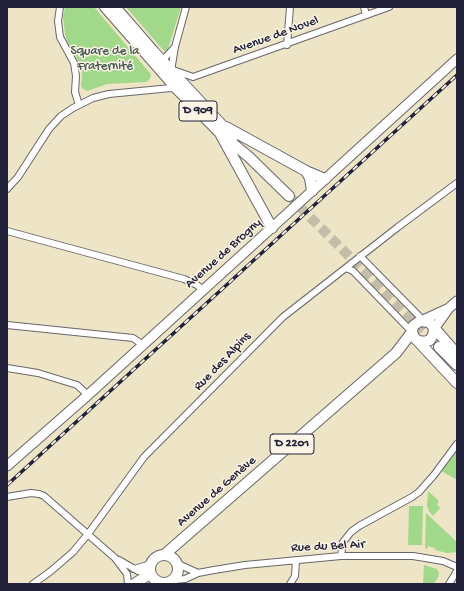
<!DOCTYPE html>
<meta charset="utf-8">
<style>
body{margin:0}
#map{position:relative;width:464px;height:591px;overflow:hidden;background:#ede5c5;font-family:"Gochi Hand",sans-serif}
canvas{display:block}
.frame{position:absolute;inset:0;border:8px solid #22223b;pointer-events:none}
</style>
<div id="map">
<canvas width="464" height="591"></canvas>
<div class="frame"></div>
</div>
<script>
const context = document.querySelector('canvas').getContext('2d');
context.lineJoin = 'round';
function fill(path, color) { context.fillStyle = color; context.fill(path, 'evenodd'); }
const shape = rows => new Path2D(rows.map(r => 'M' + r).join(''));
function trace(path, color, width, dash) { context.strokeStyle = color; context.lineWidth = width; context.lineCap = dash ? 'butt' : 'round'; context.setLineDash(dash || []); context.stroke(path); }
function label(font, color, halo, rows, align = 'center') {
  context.font = font + ' "Gochi Hand",sans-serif'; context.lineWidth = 3; context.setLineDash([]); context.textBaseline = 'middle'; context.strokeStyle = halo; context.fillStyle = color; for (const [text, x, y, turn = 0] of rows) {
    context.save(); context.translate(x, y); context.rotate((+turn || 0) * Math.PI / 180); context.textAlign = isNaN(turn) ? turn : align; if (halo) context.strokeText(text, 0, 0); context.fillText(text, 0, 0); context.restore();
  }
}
fill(shape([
 [65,7,94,7,149,72,151,75,149,80,146,82,107,84,87,91,83,89,81,86,82,76,81,67,73,50,67,42,65,34,63,17],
 [126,7,181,7,167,52,164,51],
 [457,451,457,480,440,470],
 [428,491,439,501,437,504,440,508,433,516,429,511,427,506],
 [409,506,423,506,422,545,408,545],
 [426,513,457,542,457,552,447,553,435,550,435,548,428,546,427,549,425,548],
 [424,565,437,569,439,573,438,578,433,584,423,584]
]), '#a1d88a');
trace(shape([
 [289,196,436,343]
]), '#c4bea9', 10, [10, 5]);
const street = shape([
 [60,7,58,21,60,37,74,63,76,76,75,92,79,105],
 [186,7,175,47,171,71,176,71,193,77,389,7],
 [364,7,366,15],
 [287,45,290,7],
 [162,61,175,47],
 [7,189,18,177,49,129,61,116,73,108,93,98,109,94,171,88,177,89],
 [7,231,184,279,197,285,203,290],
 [360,256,423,320],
 [346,268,353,271,412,332],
 [7,325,133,338,143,345],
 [7,368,38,373,77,385,88,395],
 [7,497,31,493,39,494,44,496,115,558,127,574,128,584],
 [341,556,343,542,351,532,359,526,412,497,419,492,434,475,457,444],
 [119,560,138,571,150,573],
 [178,564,198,573],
 [134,569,151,564],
 [174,580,185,579,198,573,214,570,245,565,341,556,413,556,443,561,457,567],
 [33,584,51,571,73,552,88,534,144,457,283,317,398,227,457,183],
 [290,584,295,576,296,560],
 [449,584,457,571]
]);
const secondary = shape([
 [423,320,447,309],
 [434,329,449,308,457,301],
 [7,466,88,395,457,59]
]);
const primary = shape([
 [105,7,177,89,219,132,249,157,289,196],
 [115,7,154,52,233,137],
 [226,127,306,171,325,179],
 [221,135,272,228],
 [306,171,310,178,312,191],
 [419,341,425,342,430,340,433,335,434,329],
 [439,347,457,365],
 [457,354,429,322,420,321,413,326,412,332,414,337,457,383],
 '150 569a14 14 0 1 1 28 0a14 14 0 1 1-28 0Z',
 [164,555,396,353,412,332],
 [134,584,150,574]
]);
trace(street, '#69666b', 8);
trace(secondary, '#69666b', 11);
trace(primary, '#69666b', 12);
trace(street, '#fff', 6);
trace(secondary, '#fff', 9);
trace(primary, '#fff', 10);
const rail = shape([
 [7,485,457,75]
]);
trace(rail, '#22223b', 3.5);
trace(rail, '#fcf5e5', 2, [6]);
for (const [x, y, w] of [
 [198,111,38],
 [292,444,44]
]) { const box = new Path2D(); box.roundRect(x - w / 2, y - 10, w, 20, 3); context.fillStyle = '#fcf5e5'; context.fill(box); trace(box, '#22223b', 1); }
label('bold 12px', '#22223b', null, [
 ["D 909",198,111],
 ["D 2201",292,444]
]);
label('13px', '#22223b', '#fcf5e5', [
 ["Avenue de Novel",276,36,-20],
 ["Avenue de Brogny",224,254,-42],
 ["Rue des Alpins",223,362,-46],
 ["Avenue de Genève",217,492,-41],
 ["Rue du Bel Air",328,547,-3]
]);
label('13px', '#485953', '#fcf5e5', [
 ["Square de la",105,52],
 ["Fraternité",105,67]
]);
</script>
